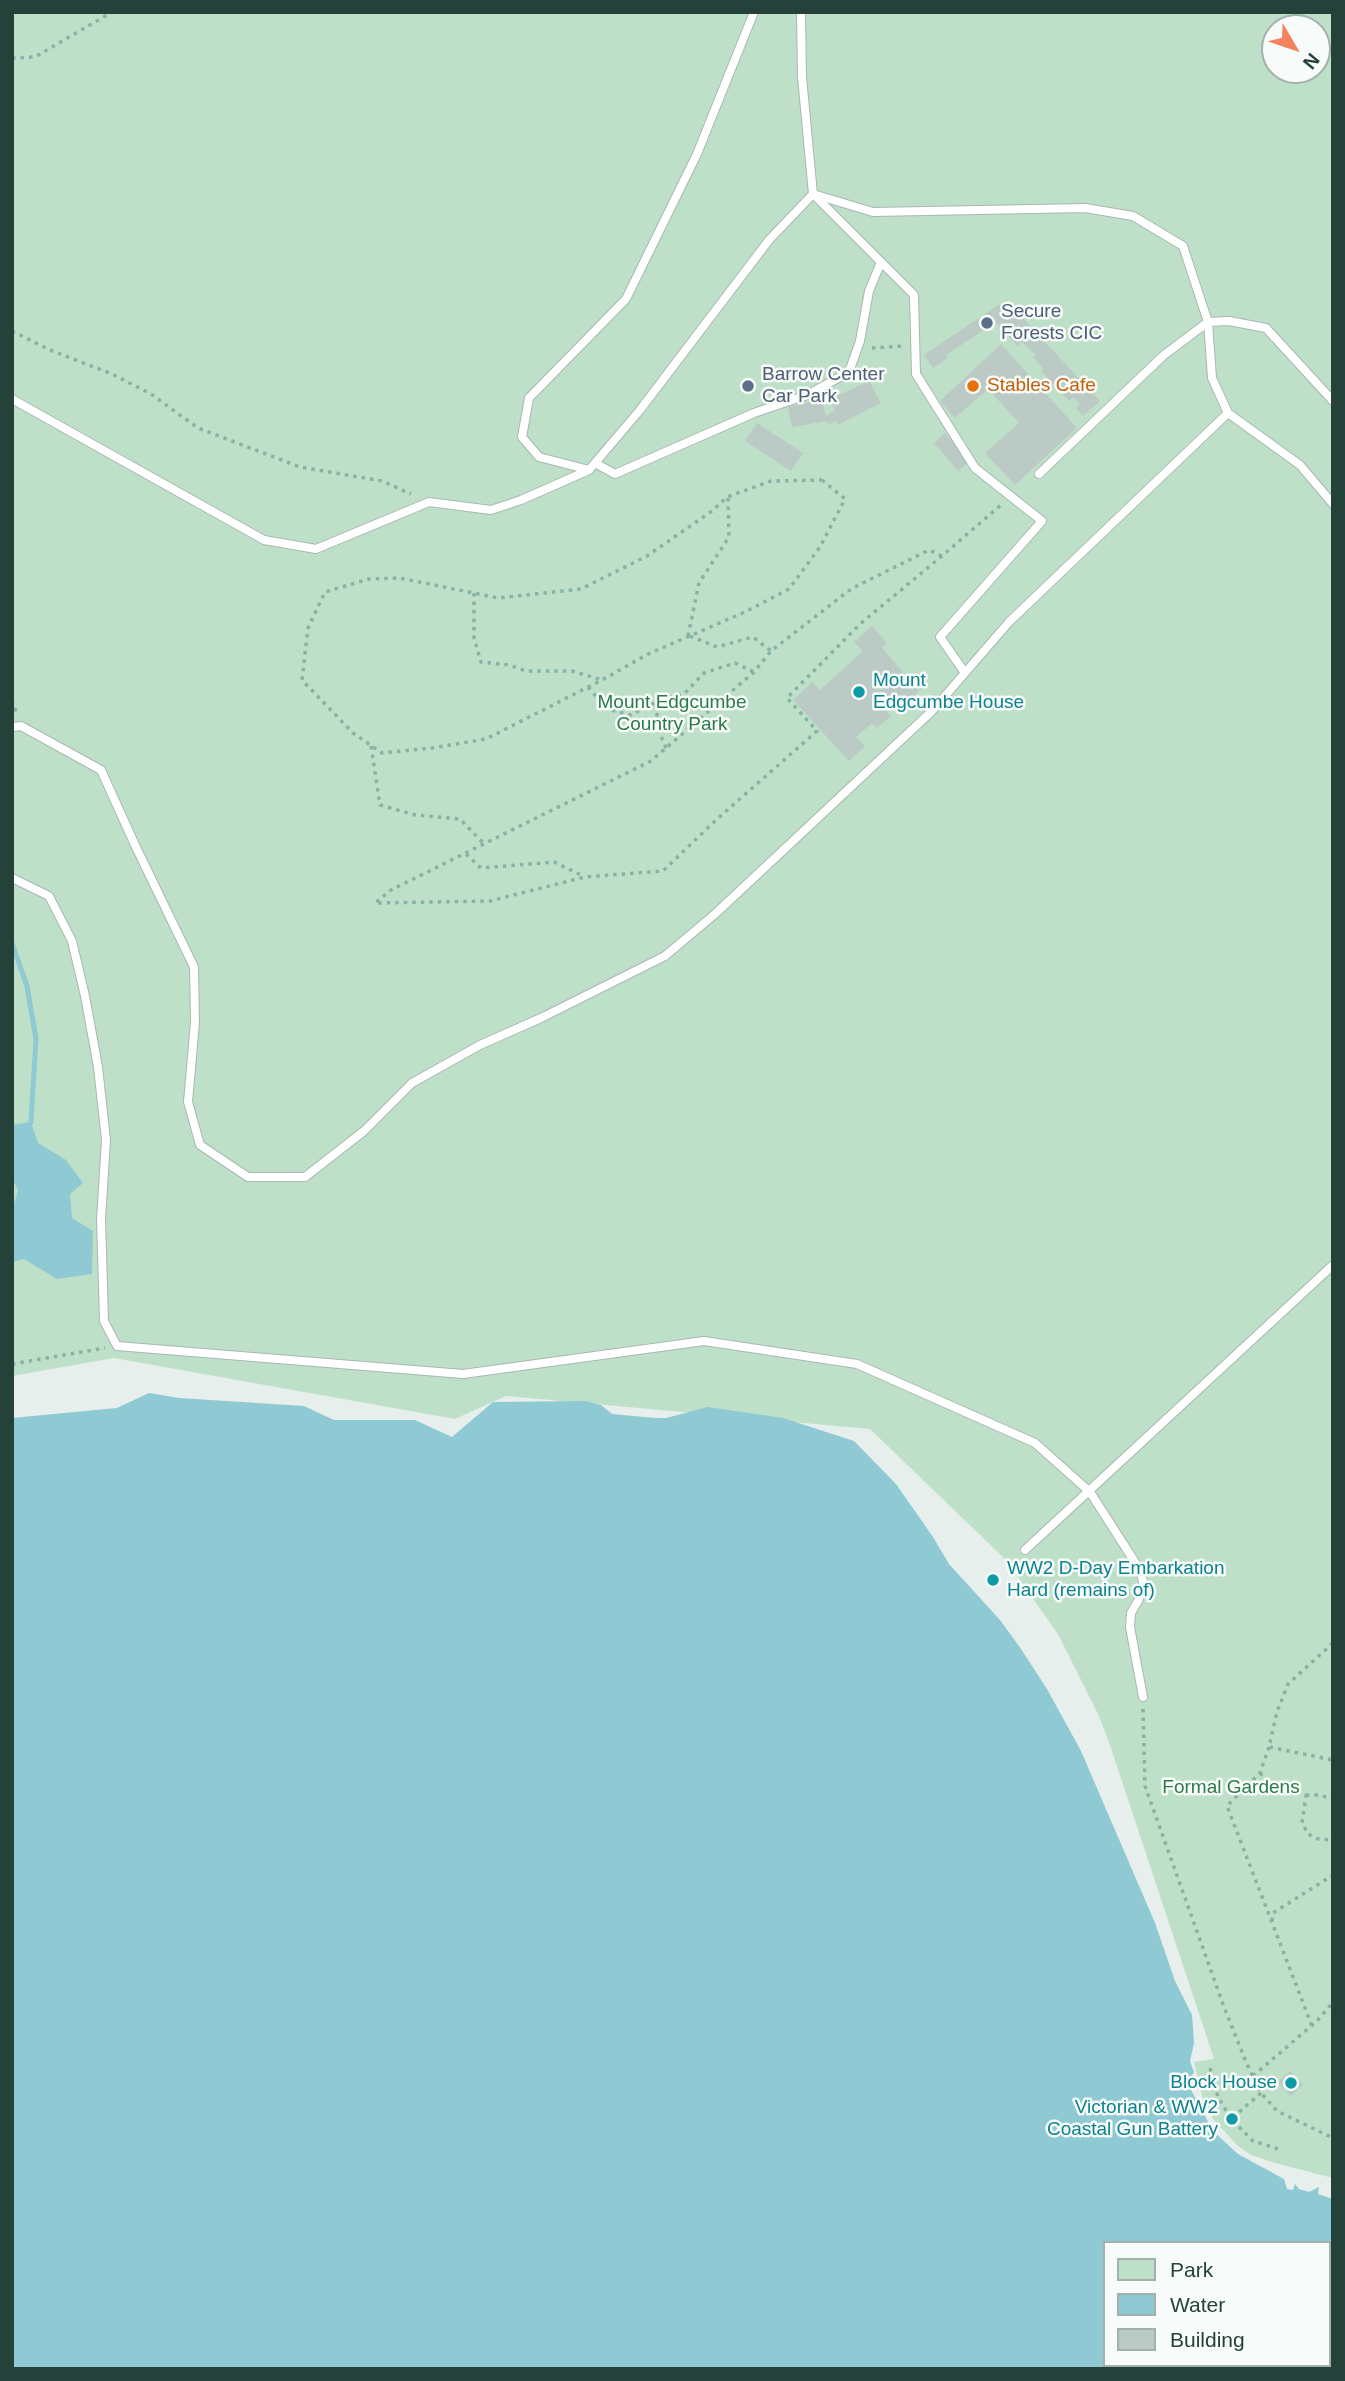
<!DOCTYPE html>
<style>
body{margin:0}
#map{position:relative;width:1345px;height:2381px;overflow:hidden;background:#e6efeb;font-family:Arial,sans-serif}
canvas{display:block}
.frame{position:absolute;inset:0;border:14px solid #24423a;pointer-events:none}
.legend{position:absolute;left:1103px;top:2241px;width:228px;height:126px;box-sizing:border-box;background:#f7fbf9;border:2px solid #a3b1ad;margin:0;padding:9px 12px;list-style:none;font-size:21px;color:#24423a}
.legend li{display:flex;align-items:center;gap:14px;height:35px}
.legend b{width:35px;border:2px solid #a3b1ad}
.north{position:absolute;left:1261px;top:14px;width:70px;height:70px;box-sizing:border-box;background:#f7fbf9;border:2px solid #a3b1ad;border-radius:50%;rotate:129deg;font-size:19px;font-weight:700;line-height:28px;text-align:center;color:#24423a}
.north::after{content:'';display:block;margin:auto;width:24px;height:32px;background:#f4845f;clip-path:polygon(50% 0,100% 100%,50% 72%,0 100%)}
</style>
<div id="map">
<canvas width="1345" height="2381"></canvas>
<div class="frame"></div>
<ul class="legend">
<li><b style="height:19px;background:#bfe0c8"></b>Park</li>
<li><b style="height:19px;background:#8ec9d4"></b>Water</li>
<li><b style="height:19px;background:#bbcac4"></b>Building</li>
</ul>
<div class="north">N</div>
</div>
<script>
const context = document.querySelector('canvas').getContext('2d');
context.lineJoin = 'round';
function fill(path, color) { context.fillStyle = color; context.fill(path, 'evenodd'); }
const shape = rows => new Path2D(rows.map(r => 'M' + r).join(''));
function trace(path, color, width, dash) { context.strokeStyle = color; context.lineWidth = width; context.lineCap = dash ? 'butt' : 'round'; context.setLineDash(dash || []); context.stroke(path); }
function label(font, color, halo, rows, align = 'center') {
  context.font = font + ' Arial,sans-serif'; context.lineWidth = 5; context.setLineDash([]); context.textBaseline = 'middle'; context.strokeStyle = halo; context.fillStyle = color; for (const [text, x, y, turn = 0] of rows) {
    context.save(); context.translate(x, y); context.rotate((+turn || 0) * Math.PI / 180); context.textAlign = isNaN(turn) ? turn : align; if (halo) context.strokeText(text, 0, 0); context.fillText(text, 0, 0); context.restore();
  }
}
fill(shape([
 [12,12,1333,12,1333,2178,1275,2163,1251,2155,1238,2146,1214,2120,1203,2100,1194,2062,1214,2059,1110,1745,1099,1716,1058,1634,1005,1559,870,1429,506,1396,455,1419,114,1358,12,1376],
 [1275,28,1317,28,1317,70,1275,70]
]), '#bfe0c8');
fill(shape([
 [31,1122,38,1143,66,1160,83,1183,70,1194,72,1218,93,1231,92,1274,57,1279,24,1259,12,1262,12,1212,18,1190,12,1178,12,1125],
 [149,1393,179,1398,304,1406,334,1420,415,1420,452,1437,493,1402,585,1401,601,1405,612,1414,655,1418,666,1418,708,1407,783,1418,854,1441,896,1484,933,1537,949,1564,1000,1620,1021,1649,1047,1689,1081,1751,1155,1923,1175,1981,1192,2015,1194,2043,1190,2061,1194,2072,1191,2078,1192,2092,1213,2131,1238,2154,1284,2179,1287,2189,1293,2190,1295,2184,1299,2189,1309,2192,1319,2187,1318,2194,1333,2199,1333,2369,12,2369,12,1418,117,1408],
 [1105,2243,1329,2243,1329,2365,1105,2365]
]), '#8ec9d4');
trace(shape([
 [12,943,27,986,36,1039,31,1122]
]), '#8ec9d4', 5);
fill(shape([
 [1006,300,1100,401,1083,416,1076,408,1080,404,1073,397,1069,401,1041,371,1043,369,1033,357,1036,355,1022,342,1017,346,996,322,946,355,948,358,933,368,924,355],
 [1001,344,1077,428,1015,485,985,453,1019,423,988,389,955,418,940,401],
 [869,381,881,403,838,425,836,421,828,425,827,421,792,427,788,407,822,399,826,416,835,410,830,399],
 [757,423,803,453,791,471,745,441],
 [945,433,969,462,958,471,934,443],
 [872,626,887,643,882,648,909,679,913,674,924,686,908,701,902,695,885,710,891,716,877,728,872,723,856,737,865,746,849,761,793,700,812,682,820,690,863,651,854,642],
 [1290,2071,1303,2085,1291,2096,1278,2082]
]), '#bbcac4');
const lane = shape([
 [754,12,697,154,626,299,529,398,522,437,539,457,589,470,640,410,769,240,813,194,914,295,916,374,975,468,1042,521,940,637,965,673],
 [801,12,802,77,813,194,873,212,1085,208,1133,216,1183,246,1208,322,1212,378,1228,413,1300,465,1333,504],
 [12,399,264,540,316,549,429,502,491,510,521,500,589,470],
 [595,463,615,474,754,413,807,395,849,372,860,341,869,291,881,262],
 [1039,474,1164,355,1208,322,1229,321,1266,328,1333,401],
 [12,727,21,726,101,770,135,845,194,967,195,1022,188,1102,200,1145,248,1177,305,1177,364,1131,412,1083,480,1045,541,1018,665,956,715,914,932,711,1009,622,1228,413],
 [12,878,49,896,72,941,85,996,98,1067,106,1140,101,1219,104,1321,117,1346,463,1374,704,1341,857,1364,1035,1443,1090,1492,1140,1570,1144,1585,1138,1601,1131,1613,1130,1627,1143,1697],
 [1025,1550,1333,1265]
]);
trace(lane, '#a8b8b2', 10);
trace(shape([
 [12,58,35,57,112,12],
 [12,331,50,350,112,374,151,394,198,428,300,467,382,481,411,494],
 [872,348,903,346],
 [822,480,845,499,820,547,789,589,745,612,648,654,602,680,486,739,432,748,382,753,353,733,302,680,308,628,325,592,369,579,400,578,498,598,581,589,647,556,712,511,727,497,771,481,822,480],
 [942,556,929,550,851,589,771,651,754,672,651,761,391,890,375,903,490,901,585,877,663,871,716,820,817,731,787,698,860,624,942,556,1001,505],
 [474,593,474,638,481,662,509,665,526,671,572,671,602,680],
 [688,636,699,583,729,537,728,498],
 [690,636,717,647,753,637,771,651],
 [588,687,607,709,630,715,661,700],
 [12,700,17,715],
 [371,746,380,805,415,815,460,819,484,844],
 [666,748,655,722,661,700,685,693,704,673,735,663,754,672],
 [466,854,481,868,554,862,583,876],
 [12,1364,105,1348],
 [1333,1643,1288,1684,1277,1712,1269,1747,1333,1760],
 [1143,1709,1145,1786,1224,2007,1246,2062,1261,2093,1277,2111,1333,2138],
 [1269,1747,1260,1773,1227,1806,1312,2026],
 [1260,1773,1266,1780,1306,1795,1302,1823,1308,1834,1318,1839,1333,1840],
 [1306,1795,1319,1795,1333,1799],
 [1272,1921,1273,1913,1333,1875],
 [1210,2068,1218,2097,1231,2119],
 [1253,2076,1317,2021,1333,2002],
 [1261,2093,1231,2119,1253,2141,1282,2150]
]), '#86b3a5', 3.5, [3.5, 5]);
trace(lane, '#fff', 8);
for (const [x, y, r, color] of [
 [987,323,7,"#5c6f8a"],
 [748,386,7,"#5c6f8a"],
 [973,386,7,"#e8710a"],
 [859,692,7,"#0f9aa8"],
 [993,1580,7,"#0f9aa8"],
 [1291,2083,7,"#0f9aa8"],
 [1232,2119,7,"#0f9aa8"]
]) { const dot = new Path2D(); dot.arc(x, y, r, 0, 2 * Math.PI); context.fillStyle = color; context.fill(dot); trace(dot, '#f7fbf9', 2.5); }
label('19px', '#4e5e75', '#f7fbf9', [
 ["Secure",1001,312],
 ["Forests CIC",1001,334],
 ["Barrow Center",762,375],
 ["Car Park",762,397]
], 'left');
label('19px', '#c56008', '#f7fbf9', [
 ["Stables Cafe",987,386]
], 'left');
label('19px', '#0d838f', '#f7fbf9', [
 ["Mount",873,681],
 ["Edgcumbe House",873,703],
 ["WW2 D-Day Embarkation",1007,1569],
 ["Hard (remains of)",1007,1591],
 ["Block House",1277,2083,"right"],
 ["Victorian & WW2",1218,2108,"right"],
 ["Coastal Gun Battery",1218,2130,"right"]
], 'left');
label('19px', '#2d7a4b', '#f7fbf9', [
 ["Mount Edgcumbe",672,703],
 ["Country Park",672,725],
 ["Formal Gardens",1231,1788]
]);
</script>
